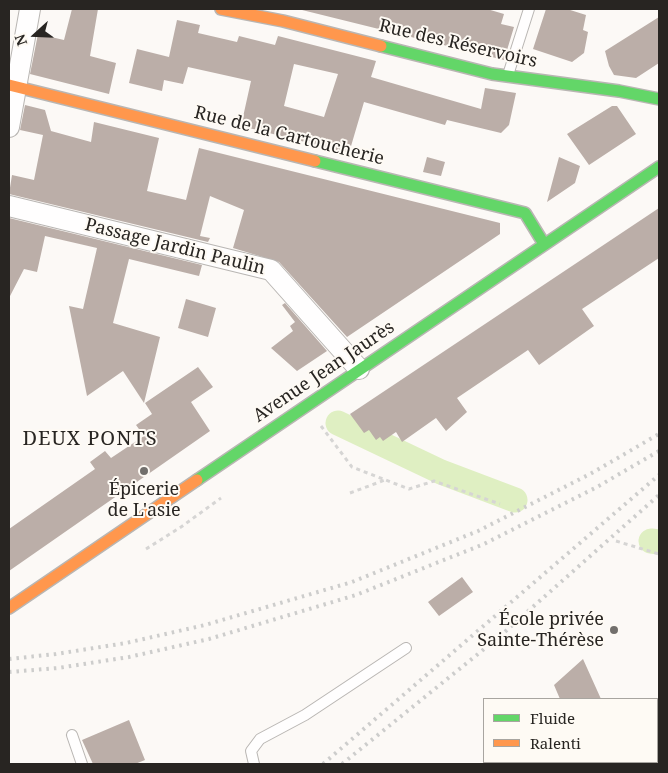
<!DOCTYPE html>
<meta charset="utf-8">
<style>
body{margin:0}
#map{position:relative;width:668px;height:773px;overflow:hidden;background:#fcf9f6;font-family:"Noto Serif",serif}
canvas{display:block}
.frame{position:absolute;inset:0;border:10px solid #282522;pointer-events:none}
.legend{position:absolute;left:483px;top:698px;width:175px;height:65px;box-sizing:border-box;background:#fefaf4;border:1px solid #a8a5a0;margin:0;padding:6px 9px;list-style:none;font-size:15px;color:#282522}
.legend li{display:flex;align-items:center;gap:10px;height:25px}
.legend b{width:25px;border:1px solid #a8a5a0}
.north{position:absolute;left:10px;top:10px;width:50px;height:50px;-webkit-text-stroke:4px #fefaf4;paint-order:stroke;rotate:250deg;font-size:14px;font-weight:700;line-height:20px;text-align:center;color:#282522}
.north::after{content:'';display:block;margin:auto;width:18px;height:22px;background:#282522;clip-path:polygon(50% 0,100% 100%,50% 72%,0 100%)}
</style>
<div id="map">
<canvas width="668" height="773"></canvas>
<div class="frame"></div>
<ul class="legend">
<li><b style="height:6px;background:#63d668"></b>Fluide</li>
<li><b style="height:6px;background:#ff974d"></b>Ralenti</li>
</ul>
<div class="north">N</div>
</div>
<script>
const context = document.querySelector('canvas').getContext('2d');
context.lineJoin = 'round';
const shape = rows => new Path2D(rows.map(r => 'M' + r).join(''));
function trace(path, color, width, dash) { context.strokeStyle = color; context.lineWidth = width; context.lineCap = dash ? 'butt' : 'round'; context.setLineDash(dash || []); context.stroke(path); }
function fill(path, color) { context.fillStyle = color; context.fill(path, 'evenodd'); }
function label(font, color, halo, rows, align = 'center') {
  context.font = font + ' "Noto Serif",serif'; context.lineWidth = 4; context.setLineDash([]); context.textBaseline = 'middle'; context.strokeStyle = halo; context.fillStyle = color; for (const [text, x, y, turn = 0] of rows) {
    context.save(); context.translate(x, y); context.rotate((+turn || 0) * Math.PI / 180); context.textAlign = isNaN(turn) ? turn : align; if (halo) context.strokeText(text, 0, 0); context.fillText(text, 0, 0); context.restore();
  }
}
trace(shape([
 [338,423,441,472,515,500],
 [651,541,659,542]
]), '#dfefc2', 25);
fill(shape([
 [72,9,98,9,90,56,116,63,109,94,30,74,38,34,64,40],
 [298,9,487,9,504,14,501,24,514,27,504,60],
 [546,9,567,9,586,15,583,30,588,32,584,53,572,62,533,49],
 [659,17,659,63,636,78,614,75,609,66,605,51],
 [177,20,200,25,198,33,237,42,239,36,275,45,278,36,376,61,371,77,481,109,485,88,516,93,509,125,501,133,447,120,445,125,364,102,349,153,241,126,251,81,188,67,183,84,164,80,162,91,129,83,137,49,169,57],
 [294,64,338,74,324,117,284,106],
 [25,105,45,110,51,131,91,142,94,122,159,138,147,191,186,200,199,148,500,223,500,234,347,337,279,262,233,248,244,210,210,196,200,236,210,238,208,242,9,194,12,175,34,180,43,135,20,130],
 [612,106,617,106,636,134,589,165,567,134],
 [427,157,445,162,441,176,423,172],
 [559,157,580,166,575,183,547,202],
 [659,208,659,258,582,309,594,326,539,365,528,350,457,398,467,412,446,431,436,418,402,442,396,432,383,441,380,437,376,440,369,430,364,433,350,414],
 [9,218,202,265,199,276,129,259,113,323,160,337,144,403,123,371,87,396,69,306,83,309,97,248,45,236,37,272,24,269,9,298],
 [186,299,216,308,208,337,178,328],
 [285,303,327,351,297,371,271,348,293,331,290,326,295,322,282,305],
 [198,367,213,387,191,402,210,431,9,571,9,529,95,469,90,462,105,451,111,458,144,436,136,425,152,414,145,403],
 [462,577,473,592,439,616,428,602],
 [583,659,601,699,560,699,554,685],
 [129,720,145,760,135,764,93,764,82,740]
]), '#bbaea8');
const lane = shape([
 [508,75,529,9],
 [72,735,82,764],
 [254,764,251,751,260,739,305,715,406,648]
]);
const street = shape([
 [9,127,30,9],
 [9,206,271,270,359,369]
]);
const fast = shape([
 [381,46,492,74,619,91,659,99],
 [315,161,525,213,544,244],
 [197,480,659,167]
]);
const slow = shape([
 [221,9,283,21,381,46],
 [9,85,315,161],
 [9,608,197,480]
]);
trace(lane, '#b9b6b3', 12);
trace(street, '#b9b6b3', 22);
trace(fast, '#b9b6b3', 14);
trace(slow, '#b9b6b3', 14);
trace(shape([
 [321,426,352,467,409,489,434,481,500,504],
 [350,493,385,480],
 [616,541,659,554],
 [146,549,181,527,221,498]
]), '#d6d5d4', 3, [4, 4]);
trace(lane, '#fffefe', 10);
trace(street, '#fffefe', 20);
trace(fast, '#63d668', 11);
trace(slow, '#ff974d', 11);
trace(shape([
 [9,659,56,654,126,643,205,625,352,582,478,531,590,474,659,434],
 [9,672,58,668,129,657,209,639,356,595,484,544,597,487,659,451],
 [323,764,659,475],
 [342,764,499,637,659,495]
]), '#cdcdcc', 4, [2.5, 5]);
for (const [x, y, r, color] of [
 [144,471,5,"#726f6c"],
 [614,630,5,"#726f6c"]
]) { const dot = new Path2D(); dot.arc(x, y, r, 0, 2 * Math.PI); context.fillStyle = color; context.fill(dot); trace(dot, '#fefaf4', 2); }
label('18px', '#282522', '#fefaf4', [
 ["Rue des Réservoirs",458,44,13],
 ["Rue de la Cartoucherie",289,136,14],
 ["Passage Jardin Paulin",175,247,14],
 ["Avenue Jean Jaurès",324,372,-34]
]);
label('18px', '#282522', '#fefaf4', [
 ["Épicerie",144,490],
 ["de L'asie",144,511],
 ["École privée",604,620,"right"],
 ["Sainte-Thérèse",604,641,"right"]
]);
context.letterSpacing = '1px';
label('20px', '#282522', '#fefaf4', [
 ["DEUX PONTS",90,439]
]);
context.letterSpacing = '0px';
</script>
